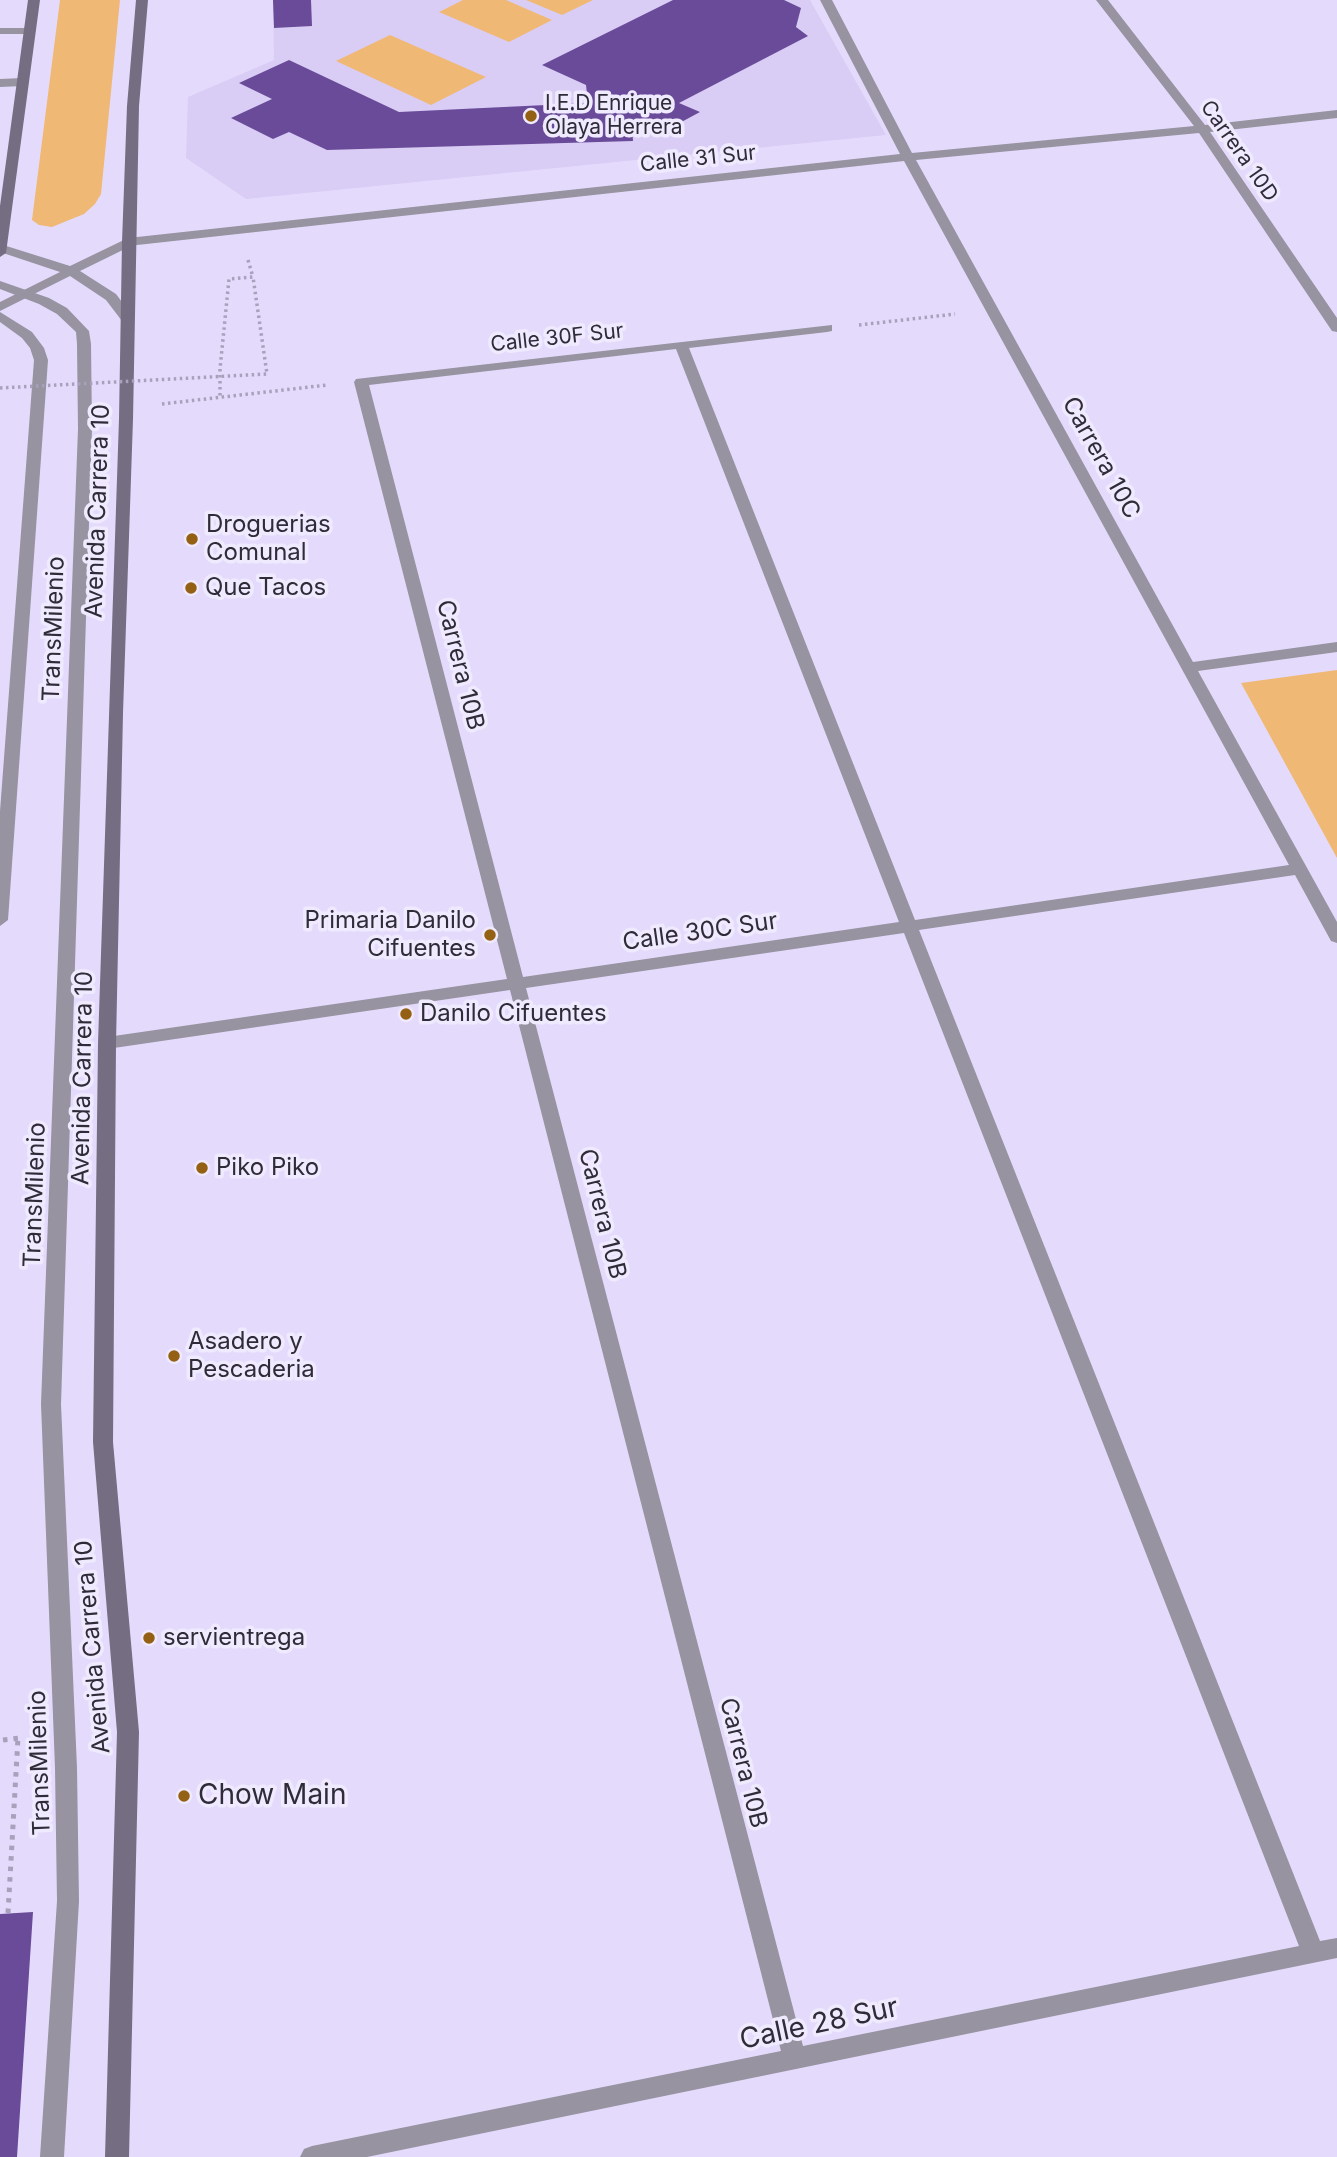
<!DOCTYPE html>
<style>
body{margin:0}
canvas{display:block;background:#e4dafc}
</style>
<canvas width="1337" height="2157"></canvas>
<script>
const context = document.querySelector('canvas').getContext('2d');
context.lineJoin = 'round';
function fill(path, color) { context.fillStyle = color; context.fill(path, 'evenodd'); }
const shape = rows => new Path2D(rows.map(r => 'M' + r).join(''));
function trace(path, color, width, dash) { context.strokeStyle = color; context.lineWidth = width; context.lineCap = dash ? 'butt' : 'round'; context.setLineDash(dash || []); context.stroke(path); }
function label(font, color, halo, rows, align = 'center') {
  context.font = font + ' Inter,sans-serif'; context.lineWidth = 7; context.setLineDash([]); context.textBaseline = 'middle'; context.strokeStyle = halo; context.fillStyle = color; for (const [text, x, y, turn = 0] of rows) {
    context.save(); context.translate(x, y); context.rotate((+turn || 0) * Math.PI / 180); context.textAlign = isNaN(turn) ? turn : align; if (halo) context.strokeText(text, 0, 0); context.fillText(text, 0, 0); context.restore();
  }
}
fill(shape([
 [273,0,810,0,886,135,246,199,186,158,188,97,274,60]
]), '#dacdf5');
fill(shape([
 [60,0,120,0,101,194,95,204,84,214,52,227,39,225,32,220],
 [463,0,506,0,552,20,509,42,439,12],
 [526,0,593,0,562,15],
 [390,35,486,77,431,105,336,61],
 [1337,670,1337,858,1241,683]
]), '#f0b875');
fill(shape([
 [273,0,311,0,312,26,274,28],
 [673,0,784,0,801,8,796,27,808,36,679,103,700,112,674,126,632,127,633,141,327,150,289,132,273,139,231,118,272,99,239,83,289,60,399,112,588,103,586,85,542,65],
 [33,1912,17,2157,0,2157,0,1914]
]), '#694b99');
trace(shape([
 [248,260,253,277],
 [859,325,955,314],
 [220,369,220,398],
 [162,404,327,385]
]), '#a9a1bc', 3.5, [2.5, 3.5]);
trace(shape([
 [3,1740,20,1738],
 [8,1913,18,1738]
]), '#a9a1bc', 5, [4.5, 6]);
fill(shape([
 [0,28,30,28,36,31,30,34,0,34,0,28],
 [0,79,23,78,29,82,23,86,0,87,0,79],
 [0,281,49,298,67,308,89,331,91,344,92,429,61,1404,77,1768,79,1901,64,2157,40,2157,57,1901,55,1768,41,1404,78,429,77,344,76,332,57,314,39,304,0,289,0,281],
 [0,312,32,332,44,348,48,360,8,920,0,926,0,811,34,360,30,348,22,338,0,322,0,312]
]), '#9793a1');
fill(shape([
 [820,0,832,0,912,153,1194,126,1096,0,1108,0,1205,125,1337,110,1337,118,1210,132,1337,318,1337,332,1332,331,1199,133,916,160,1193,662,1337,642,1337,652,1198,671,1337,922,1337,943,1331,941,1295,875,919,930,1320,1941,1337,1938,1337,1958,367,2157,300,2157,304,2149,312,2146,781,2051,510,990,107,1049,98,1043,107,1037,507,979,354,382,356,379,832,325,832,331,827,332,689,348,915,920,1289,865,904,161,128,246,122,242,128,238,900,154,820,0],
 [676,349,899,922,523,977,369,385,676,349],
 [904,933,1299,1946,803,2046,526,988,904,933]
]), '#9793a1');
fill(shape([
 [128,238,133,239,133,245,80,271,116,294,134,318,132,321,122,321,106,300,70,276,0,311,0,302,60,272,0,252,0,244,70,266,128,238]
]), '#9793a1');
fill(shape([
 [28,0,40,0,6,253,0,257,0,206,28,0],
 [136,0,148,0,139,106,133,419,123,713,116,1043,113,1442,139,1732,129,2157,105,2157,117,1732,93,1442,98,1043,119,419,122,242,127,106,136,0]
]), '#756e82');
trace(shape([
 [0,388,267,374,253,277,229,279,220,369]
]), '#a9a1bc', 3.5, [2.5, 3.5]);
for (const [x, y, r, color] of [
 [531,116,7,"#946014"],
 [192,539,7,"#946014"],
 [191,588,7,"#946014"],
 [490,935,7,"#946014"],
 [406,1014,7,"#946014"],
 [202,1168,7,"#946014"],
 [174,1356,7,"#946014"],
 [149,1638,7,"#946014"],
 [184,1796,7,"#946014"]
]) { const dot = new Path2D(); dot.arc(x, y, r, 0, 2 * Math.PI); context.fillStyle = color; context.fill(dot); trace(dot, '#f0eafe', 2.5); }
label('21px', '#2f2b38', '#f0eafe', [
 ["I.E.D Enrique",545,104],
 ["Olaya Herrera",545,128]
], 'left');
label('21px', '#2f2b38', '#f0eafe', [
 ["Carrera 10D",1239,151,55],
 ["Calle 31 Sur",698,159,-6],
 ["Calle 30F Sur",557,338,-6]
]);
label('24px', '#2f2b38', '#f0eafe', [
 ["Carrera 10C",1101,458,61],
 ["Avenida Carrera 10",98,511,-88],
 ["TransMilenio",54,629,-88],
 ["Carrera 10B",460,665,76],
 ["Calle 30C Sur",700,932,-8],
 ["Avenida Carrera 10",83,1078,-89],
 ["TransMilenio",35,1195,-88],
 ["Carrera 10B",602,1214,76],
 ["Avenida Carrera 10",93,1647,-95],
 ["TransMilenio",40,1763,-92],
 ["Carrera 10B",743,1763,76]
]);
label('24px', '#2f2b38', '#f0eafe', [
 ["Droguerias",206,525],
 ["Comunal",206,553],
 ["Que Tacos",205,588],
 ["Primaria Danilo",476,921,"right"],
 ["Cifuentes",476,949,"right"],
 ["Danilo Cifuentes",420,1014],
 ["Piko Piko",216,1168],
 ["Asadero y",188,1342],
 ["Pescaderia",188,1370],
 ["servientrega",163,1638]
], 'left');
label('28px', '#2f2b38', '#f0eafe', [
 ["Chow Main",198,1796]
], 'left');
label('28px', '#2f2b38', '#f0eafe', [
 ["Calle 28 Sur",819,2024,-12]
]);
</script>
